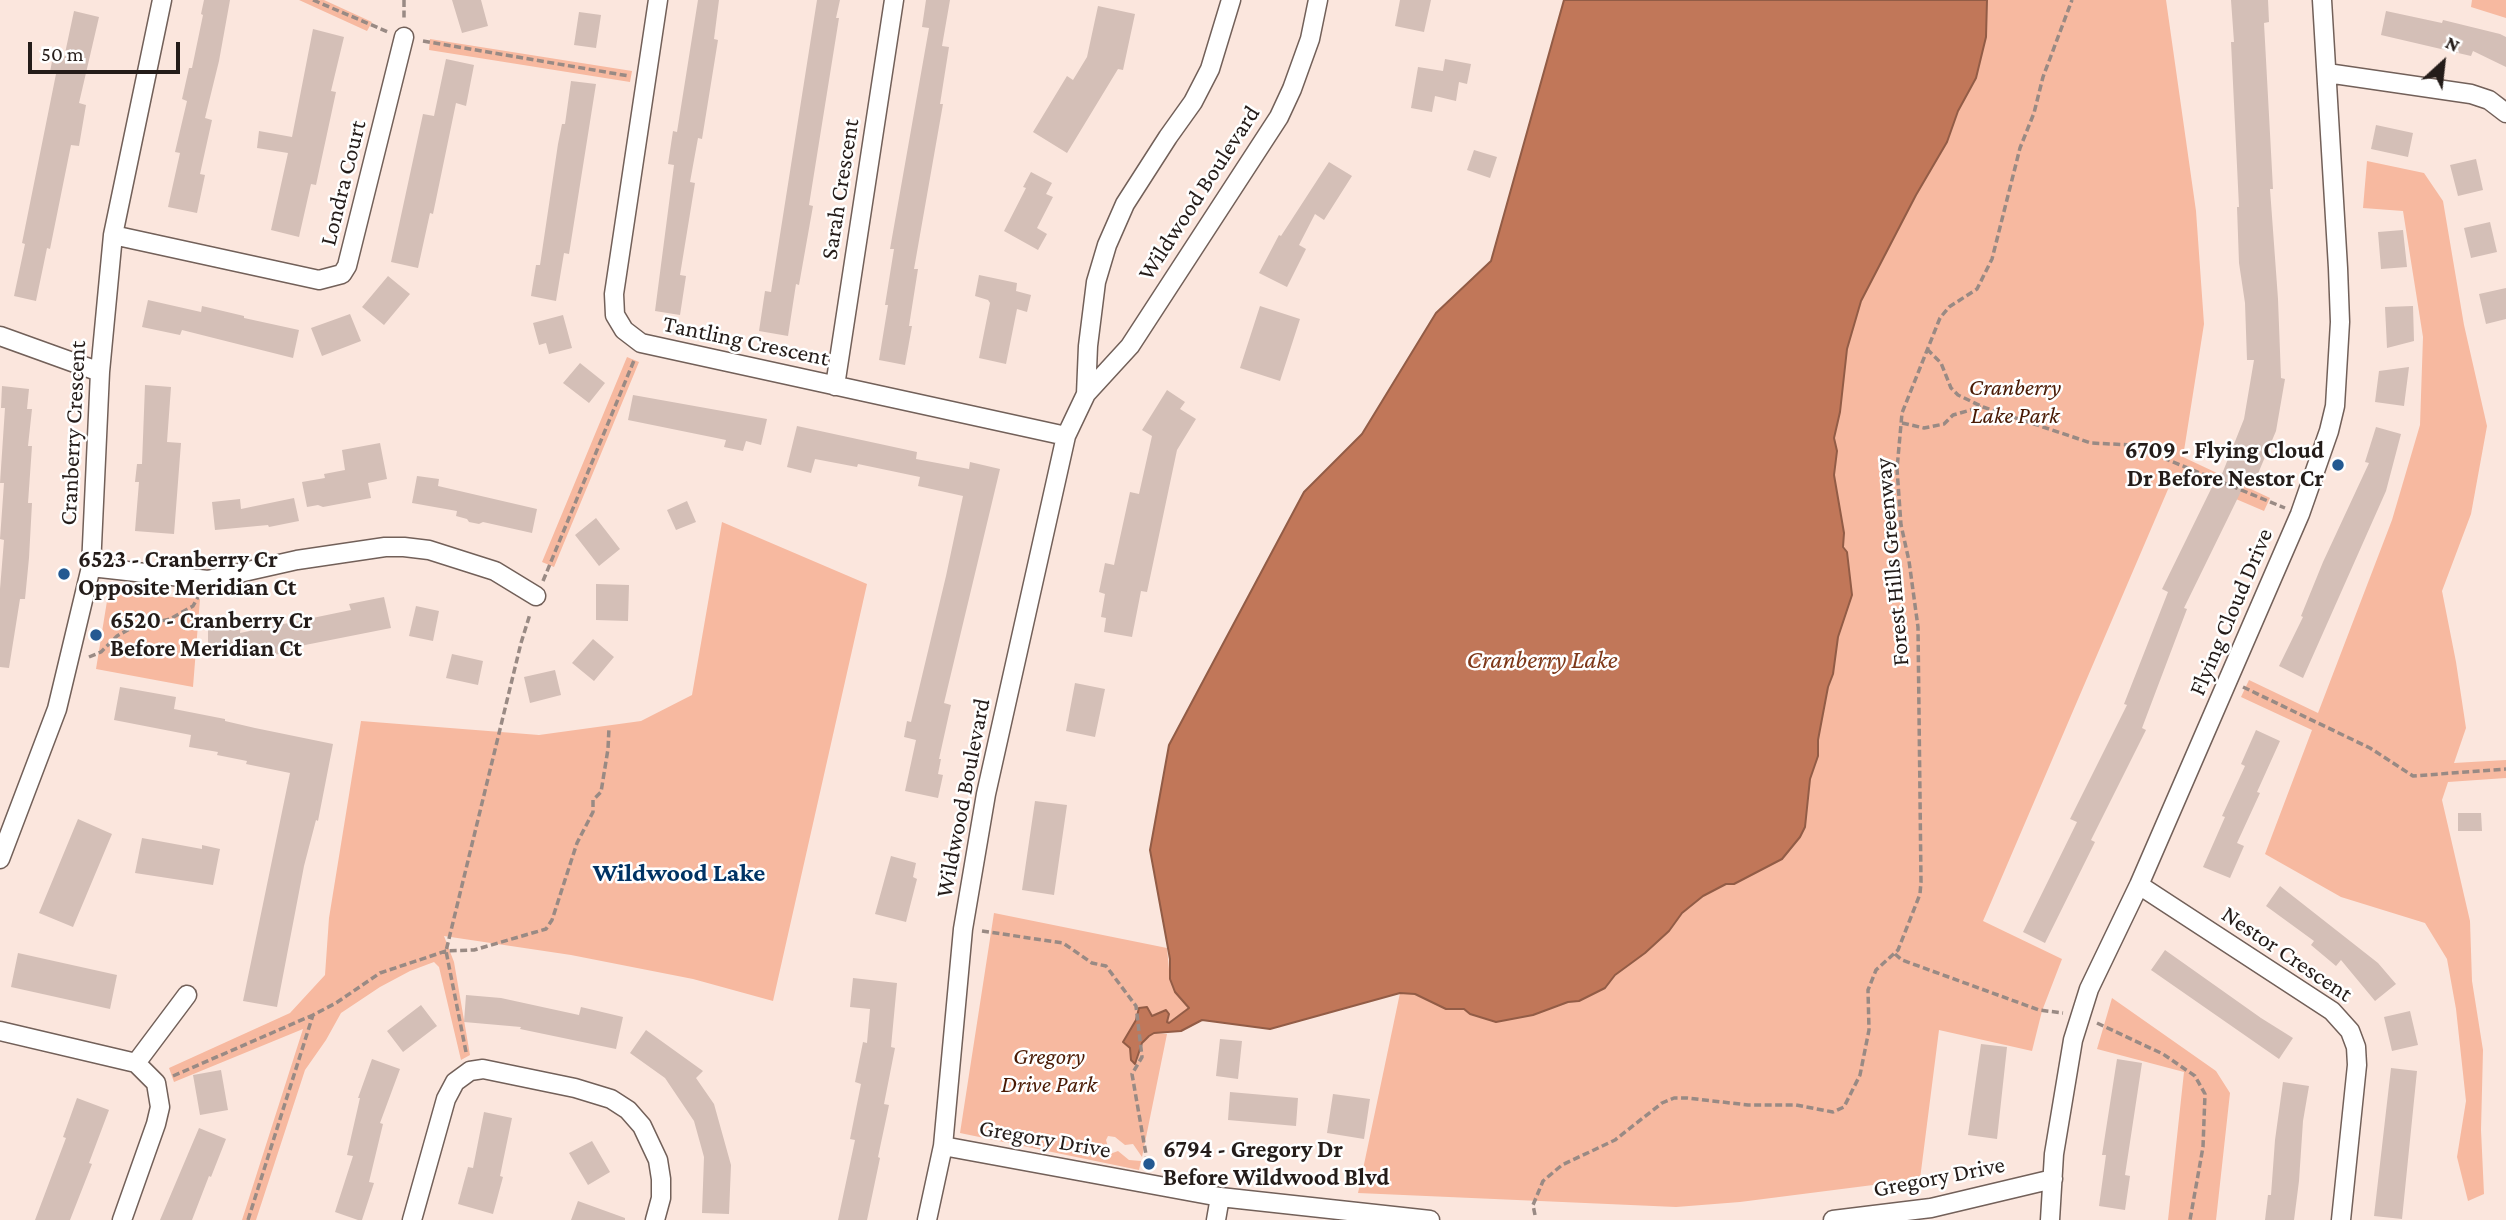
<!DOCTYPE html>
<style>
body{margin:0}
#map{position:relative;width:2506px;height:1220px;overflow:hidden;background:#fbe6dd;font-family:"Crimson Pro",serif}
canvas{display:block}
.north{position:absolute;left:2408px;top:28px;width:70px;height:70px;-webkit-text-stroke:5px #fff;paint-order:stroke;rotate:27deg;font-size:19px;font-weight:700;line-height:28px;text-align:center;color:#241c19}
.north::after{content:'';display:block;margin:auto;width:24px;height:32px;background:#241c19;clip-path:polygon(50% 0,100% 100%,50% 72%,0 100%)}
.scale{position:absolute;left:28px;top:42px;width:152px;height:32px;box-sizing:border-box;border:4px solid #241c19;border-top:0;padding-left:9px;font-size:21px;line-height:24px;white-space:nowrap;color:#241c19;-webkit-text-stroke:5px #fff;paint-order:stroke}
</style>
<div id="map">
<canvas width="2506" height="1220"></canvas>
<div class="north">N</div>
<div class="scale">50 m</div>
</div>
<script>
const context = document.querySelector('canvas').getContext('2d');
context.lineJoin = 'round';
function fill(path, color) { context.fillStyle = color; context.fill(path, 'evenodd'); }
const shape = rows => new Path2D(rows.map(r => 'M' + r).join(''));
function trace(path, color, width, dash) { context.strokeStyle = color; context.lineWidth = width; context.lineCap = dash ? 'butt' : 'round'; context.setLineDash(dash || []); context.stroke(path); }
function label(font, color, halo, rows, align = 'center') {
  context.font = font + ' "Crimson Pro",serif'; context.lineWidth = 5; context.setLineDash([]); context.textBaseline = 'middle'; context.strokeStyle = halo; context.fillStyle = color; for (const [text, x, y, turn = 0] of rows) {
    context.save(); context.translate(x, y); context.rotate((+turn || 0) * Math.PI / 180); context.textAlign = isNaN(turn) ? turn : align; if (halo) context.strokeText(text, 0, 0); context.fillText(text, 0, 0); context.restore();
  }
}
fill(shape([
 [299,0,324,0,372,22,367,31],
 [1987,0,2166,0,2196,211,2204,324,2183,457,2270,498,2264,511,2175,473,1983,921,2062,959,2042,1011,2032,1051,1939,1030,1920,1179,1740,1202,1676,1207,1358,1193,1400,993,1414,994,1446,1009,1464,1009,1470,1014,1496,1022,1533,1015,1568,1002,1579,1001,1609,983,1615,975,1645,953,1669,931,1682,913,1703,896,1726,884,1734,884,1782,859,1805,827,1810,779,1818,756,1818,740,1828,687,1833,674,1838,637,1852,591,1843,547,1844,533,1834,475,1837,451,1834,438,1840,412,1847,349,1861,301,1916,195,1947,142,1958,111,1976,78,1986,37],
 [2472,0,2506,0,2506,18,2471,7],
 [430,39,632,71,630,82,429,50],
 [2367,161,2424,173,2443,201,2464,325,2487,426,2471,514,2442,591,2456,662,2466,728,2454,763,2506,760,2506,778,2448,782,2442,800,2470,921,2472,981,2483,1050,2481,1130,2484,1194,2468,1201,2457,1157,2466,1101,2456,1009,2447,959,2425,923,2341,897,2265,854,2312,730,2241,697,2249,680,2318,713,2392,520,2420,425,2423,337,2403,211,2363,208],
 [627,357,639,362,554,567,542,562],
 [722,522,867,584,773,1001,693,979,571,955,444,936,454,962,470,1055,461,1060,439,967,434,962,410,971,380,987,341,1013,326,1040,305,1070,256,1220,242,1220,303,1029,174,1082,169,1068,290,1013,325,975,329,918,361,721,539,735,641,721,692,695],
 [121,593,200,599,193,687,96,669,107,601,112,596],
 [994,913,1167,948,1170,980,1175,992,1189,1008,1170,1024,1167,1022,1169,1017,1166,1010,1152,1016,1149,1009,1138,1011,1136,1020,1123,1042,1130,1048,1132,1063,1137,1062,1140,1048,1146,1039,1154,1033,1167,1034,1142,1157,1133,1144,1125,1145,1115,1137,1108,1136,1106,1140,1110,1154,1118,1151,1129,1160,1141,1161,1139,1170,960,1133],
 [2112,998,2216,1071,2230,1093,2216,1220,2168,1220,2184,1072,2097,1049]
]), '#f7b9a0');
const water = shape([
 [1564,0,1987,0,1986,37,1976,78,1958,111,1947,142,1916,195,1861,301,1847,349,1840,412,1834,438,1837,451,1834,475,1844,533,1843,547,1847,552,1852,595,1838,637,1833,674,1828,687,1818,740,1818,756,1810,779,1805,827,1800,837,1782,859,1734,884,1726,884,1703,896,1682,913,1669,931,1645,953,1615,975,1605,988,1579,1001,1568,1002,1533,1015,1496,1022,1470,1014,1464,1009,1446,1009,1415,994,1400,993,1270,1029,1202,1020,1181,1031,1154,1033,1149,1036,1142,1043,1135,1064,1131,1060,1130,1048,1123,1042,1136,1020,1139,1008,1147,1007,1152,1016,1166,1010,1169,1014,1167,1022,1169,1023,1189,1008,1175,992,1170,979,1170,959,1150,850,1169,745,1304,492,1362,434,1436,313,1491,261,1564,0]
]);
fill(water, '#c17759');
trace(water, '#925c46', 2);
fill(shape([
 [204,0,230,0,219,61,205,118,212,120,200,174,205,175,197,213,168,207,180,153,175,152,187,101,182,99,189,68,192,68,203,15,201,14],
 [452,0,481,0,488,26,462,33],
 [698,0,719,0,714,39,718,40,702,139,698,138,690,182,695,183,680,275,686,276,680,315,655,311,674,165,668,164,673,131,677,132],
 [817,0,840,0,836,18,839,18,809,205,813,206,799,285,796,284,788,336,759,331,765,291,771,292],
 [926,0,950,0,942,46,949,47,940,104,943,104,914,269,918,269,909,326,912,326,905,365,879,360,888,305,885,305,894,249,890,249,929,28,922,27],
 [1400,0,1431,0,1424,32,1395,26],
 [2231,0,2268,0,2269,22,2264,23,2273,189,2270,189,2278,299,2281,378,2285,379,2276,431,2257,476,2250,473,2184,608,2187,609,2142,728,2146,730,2091,840,2095,842,2045,943,2023,932,2077,822,2070,819,2127,705,2124,704,2168,592,2162,589,2212,487,2216,489,2244,419,2254,360,2247,360,2245,303,2239,263,2237,207,2239,207,2231,42,2234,42],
 [1098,6,1135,14,1123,70,1118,69,1067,153,1033,132,1067,76,1073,80,1087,57],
 [74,11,99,17,79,103,86,105,79,146,71,145,50,249,47,248,36,301,14,296,25,244,22,243,56,74,50,72,53,56,64,58],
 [2386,11,2442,23,2443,20,2500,34,2506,37,2506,67,2473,51,2471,56,2381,35],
 [579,12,601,15,596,48,574,45],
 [313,29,344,37,331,91,336,92,316,185,311,184,299,237,271,230,288,153,257,148,259,131,292,137],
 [446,59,474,65,466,106,456,103,433,214,430,213,418,268,391,262,423,114,434,116],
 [1445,59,1471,64,1467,84,1459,82,1456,101,1435,96,1432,112,1411,108,1418,67,1443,71],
 [571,81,596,84,569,254,564,253,556,301,531,296,536,265,540,265,558,144,562,124,565,124],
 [2376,125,2413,133,2408,157,2371,149],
 [1474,150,1497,157,1490,178,1467,170],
 [2476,159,2483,190,2458,196,2450,165],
 [1329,162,1352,176,1324,220,1315,214,1299,245,1306,249,1287,287,1259,273,1279,235,1281,236],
 [1031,172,1052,183,1046,194,1053,197,1037,228,1047,234,1038,250,1004,231,1026,188,1023,187],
 [2490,222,2497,252,2471,258,2464,228],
 [2403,230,2407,267,2381,269,2378,232],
 [979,275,1017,283,1016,291,1031,295,1027,312,1017,309,1006,364,979,358,990,303,988,300,975,296],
 [388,276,410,294,384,325,362,307],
 [2506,288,2506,319,2486,324,2479,294],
 [148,300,201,312,202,306,244,316,244,318,299,330,293,358,182,330,180,335,142,327],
 [1260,306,1300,319,1280,381,1240,368],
 [2413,306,2414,341,2387,348,2385,307],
 [350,314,361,341,322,356,311,328],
 [563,315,572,348,549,354,546,343,539,345,533,323],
 [580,363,605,383,589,403,563,383],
 [2409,367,2404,406,2375,402,2379,371],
 [145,385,171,387,167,442,181,443,174,534,135,531,139,482,135,482,137,464,142,464],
 [2,386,29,389,27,409,32,409,28,446,32,446,28,503,32,503,29,558,25,599,20,599,9,668,0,667,0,589,4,540,0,539,4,483,0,483,5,408,1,408],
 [1167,390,1185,402,1180,409,1196,419,1177,450,1147,592,1141,591,1132,637,1104,632,1106,618,1101,617,1105,594,1099,592,1105,563,1114,565,1130,492,1139,494,1152,436,1142,430],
 [633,395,767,419,761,445,746,441,743,451,724,447,726,440,628,420],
 [797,426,917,452,916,459,969,469,970,462,1000,469,944,703,951,705,939,759,941,759,938,774,943,775,938,798,905,791,916,740,904,737,907,721,911,722,946,576,963,496,918,486,920,477,858,464,857,467,815,459,811,473,787,467],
 [2376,427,2401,434,2386,491,2303,678,2279,666,2303,617,2301,616,2323,562,2369,463,2365,462],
 [380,443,387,479,368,483,371,498,323,507,318,505,307,507,302,482,325,478,324,474,345,470,342,450],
 [417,476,439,479,438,486,537,509,532,533,483,522,479,524,469,522,467,519,456,516,457,511,412,503],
 [294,498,299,521,269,527,268,525,215,530,212,502,240,499,241,509],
 [687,501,696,522,676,530,667,510],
 [596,518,620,549,599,566,575,535],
 [596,584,629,585,628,621,596,620],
 [384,597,391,628,295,647,295,650,275,655,275,657,222,656,222,644,208,643,208,623,241,624,240,633,351,610,349,604],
 [416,606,439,611,433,641,409,636],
 [593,639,614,657,594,681,572,663],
 [452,654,483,661,478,685,446,678],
 [555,670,561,695,530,703,524,677],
 [1075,683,1105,689,1095,737,1066,731],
 [120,687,176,697,174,709,225,719,225,721,255,728,333,744,318,821,316,820,304,866,277,1007,243,1001,290,773,246,764,247,761,217,755,218,752,189,747,191,735,114,720],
 [2256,730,2280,741,2257,792,2260,793,2237,843,2244,846,2230,878,2203,867,2225,817,2222,816,2245,766,2241,764],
 [1035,801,1067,805,1054,895,1022,890],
 [2458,813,2481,813,2482,831,2458,831],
 [78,819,112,834,73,927,39,913],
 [142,838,202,849,202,845,220,849,213,885,135,873],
 [891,856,916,863,913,877,917,879,906,922,875,914],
 [2280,886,2378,963,2396,984,2375,1001,2341,960,2336,966,2311,945,2314,941,2266,906],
 [2165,950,2261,1018,2293,1038,2279,1059,2151,970],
 [18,953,117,975,110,1009,11,987],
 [853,978,897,983,891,1047,895,1048,884,1104,889,1105,878,1157,880,1158,867,1220,838,1220,855,1140,850,1139,861,1084,855,1082,863,1042,867,1043,870,1009,850,1007],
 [466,995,501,998,579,1015,581,1007,623,1017,616,1049,520,1029,521,1027,464,1022],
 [421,1005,437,1026,403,1052,387,1031],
 [2410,1011,2418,1045,2392,1051,2384,1017],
 [646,1030,703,1071,696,1078,714,1104,731,1165,729,1214,702,1213,704,1157,694,1121,665,1078,630,1053],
 [1220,1039,1242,1041,1238,1079,1216,1076],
 [1981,1044,2007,1047,1997,1139,1968,1135],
 [372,1059,400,1069,380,1123,383,1124,369,1182,374,1183,362,1220,358,1220,335,1212,353,1156,347,1155,360,1098,358,1098],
 [2117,1059,2142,1063,2125,1175,2130,1176,2125,1210,2099,1206,2106,1155,2102,1155],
 [2391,1068,2417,1071,2402,1219,2374,1216],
 [221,1070,228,1110,200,1115,193,1075],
 [2283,1082,2309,1086,2303,1121,2299,1181,2294,1220,2265,1220,2268,1195,2271,1195,2275,1140],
 [1230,1092,1298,1098,1296,1126,1228,1120],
 [1333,1094,1370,1099,1364,1139,1327,1133],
 [77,1098,109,1110,89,1163,92,1164,70,1220,35,1220,66,1138,63,1137],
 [484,1112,512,1118,500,1176,503,1177,493,1214,458,1204,468,1167,473,1168],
 [199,1128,226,1139,211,1177,209,1176,192,1220,160,1220],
 [592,1141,610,1172,588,1185,569,1153],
 [578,1201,625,1218,625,1220,571,1220]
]), '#d4bfb7');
const minor = shape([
 [658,0,614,294,615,315,624,330,641,343,1066,436],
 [2327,73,2471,94,2489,100,2506,113],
 [113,235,319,280,342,274,347,266,404,37],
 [0,336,100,372],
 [835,386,894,0],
 [1086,394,1088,346,1096,282,1107,245,1125,204,1168,137,1193,102,1210,69,1231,0],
 [91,567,208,580,297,560,385,547,404,547,429,550,495,571,536,596],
 [0,859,57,709,91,567,100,372,113,235,162,0],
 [2139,885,2332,1011,2350,1031,2356,1047,2357,1065,2341,1220],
 [0,1031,136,1063,156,1083,160,1107,156,1124,122,1220],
 [136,1063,187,995],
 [943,1146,1220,1197,1430,1220],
 [412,1220,446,1099,455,1082,470,1071,483,1069,575,1088,611,1099,628,1110,642,1126,658,1160,661,1179,661,1198,655,1220],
 [927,1220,943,1146,963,929,986,794,1066,436,1086,394,1130,346,1279,117,1292,89,1310,39,1318,0],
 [1216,1220,1220,1197],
 [1833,1220,1931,1208,2053,1179],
 [2050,1220,2054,1154,2073,1040,2089,989,2139,885,2300,514,2329,431,2335,406,2340,322,2338,268,2322,0]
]);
trace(minor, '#726059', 21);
trace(shape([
 [313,0,388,32],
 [404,0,404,18],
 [423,41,629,76],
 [1927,349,1941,363,1951,388,1958,395,1983,407,2091,443,2132,445,2285,508],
 [1902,423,1924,428,1944,424,1953,415,1981,407],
 [543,581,635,358],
 [89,657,101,652,117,636,133,627,170,619,193,606,198,597],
 [2243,687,2370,748,2413,776,2506,769],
 [982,931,1063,943,1092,963,1106,966,1136,1006,1142,1057,1132,1074,1148,1166],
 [1895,954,1902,960,2039,1010,2063,1013],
 [2097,1023,2163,1054,2195,1076,2205,1094,2203,1147,2190,1220],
 [466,1052,446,951,521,643,530,614],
 [173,1076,313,1015],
 [1535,1215,1533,1205,1543,1181,1562,1165,1615,1140,1662,1103,1674,1098,1687,1098,1748,1105,1796,1105,1833,1112,1844,1107,1860,1075,1869,1030,1868,990,1876,970,1898,950,1920,894,1921,882,1918,627,1909,561,1901,525,1897,469,1902,413,1940,318,1949,307,1977,289,1992,259,2020,148,2034,113,2043,77,2072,0],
 [248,1220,313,1015,336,1003,380,973,446,951,474,950,546,929,552,920,577,843,593,812,593,800,601,792,608,749,609,728]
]), '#998a84', 3.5, [7, 3.5]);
trace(minor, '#fff', 18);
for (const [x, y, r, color] of [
 [2338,465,7,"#245991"],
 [64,574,7,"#245991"],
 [96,635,7,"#245991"],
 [1149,1164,7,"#245991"]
]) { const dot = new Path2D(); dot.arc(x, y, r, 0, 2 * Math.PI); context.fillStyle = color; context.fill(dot); trace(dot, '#fff', 2.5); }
label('24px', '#241c19', '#fff', [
 ["Londra Court",343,183,-76],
 ["Sarah Crescent",840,189,-81],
 ["Wildwood Boulevard",1199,193,-57],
 ["Tantling Crescent",746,341,12],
 ["Cranberry Crescent",73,433,-87],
 ["Forest Hills Greenway",1892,562,-95],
 ["Flying Cloud Drive",2231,612,-67],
 ["Wildwood Boulevard",963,798,-79],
 ["Nestor Crescent",2287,954,34],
 ["Gregory Drive",1045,1139,10],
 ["Gregory Drive",1939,1177,-11]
]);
label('italic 24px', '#491903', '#fff', [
 ["Cranberry",2015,388],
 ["Lake Park",2015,416],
 ["Gregory",1049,1057],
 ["Drive Park",1049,1085]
]);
label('bold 24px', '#241c19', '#fff', [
 ["6709 - Flying Cloud",2324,451,"right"],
 ["Dr Before Nestor Cr",2324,479,"right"],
 ["6523 - Cranberry Cr",78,560],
 ["Opposite Meridian Ct",78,588],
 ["6520 - Cranberry Cr",110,621],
 ["Before Meridian Ct",110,649],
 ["6794 - Gregory Dr",1163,1150],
 ["Before Wildwood Blvd",1163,1178]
], 'left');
label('italic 26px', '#7d3718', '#fff', [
 ["Cranberry Lake",1542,660]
]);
label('bold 26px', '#003364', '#fff', [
 ["Wildwood Lake",679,873]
]);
</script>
